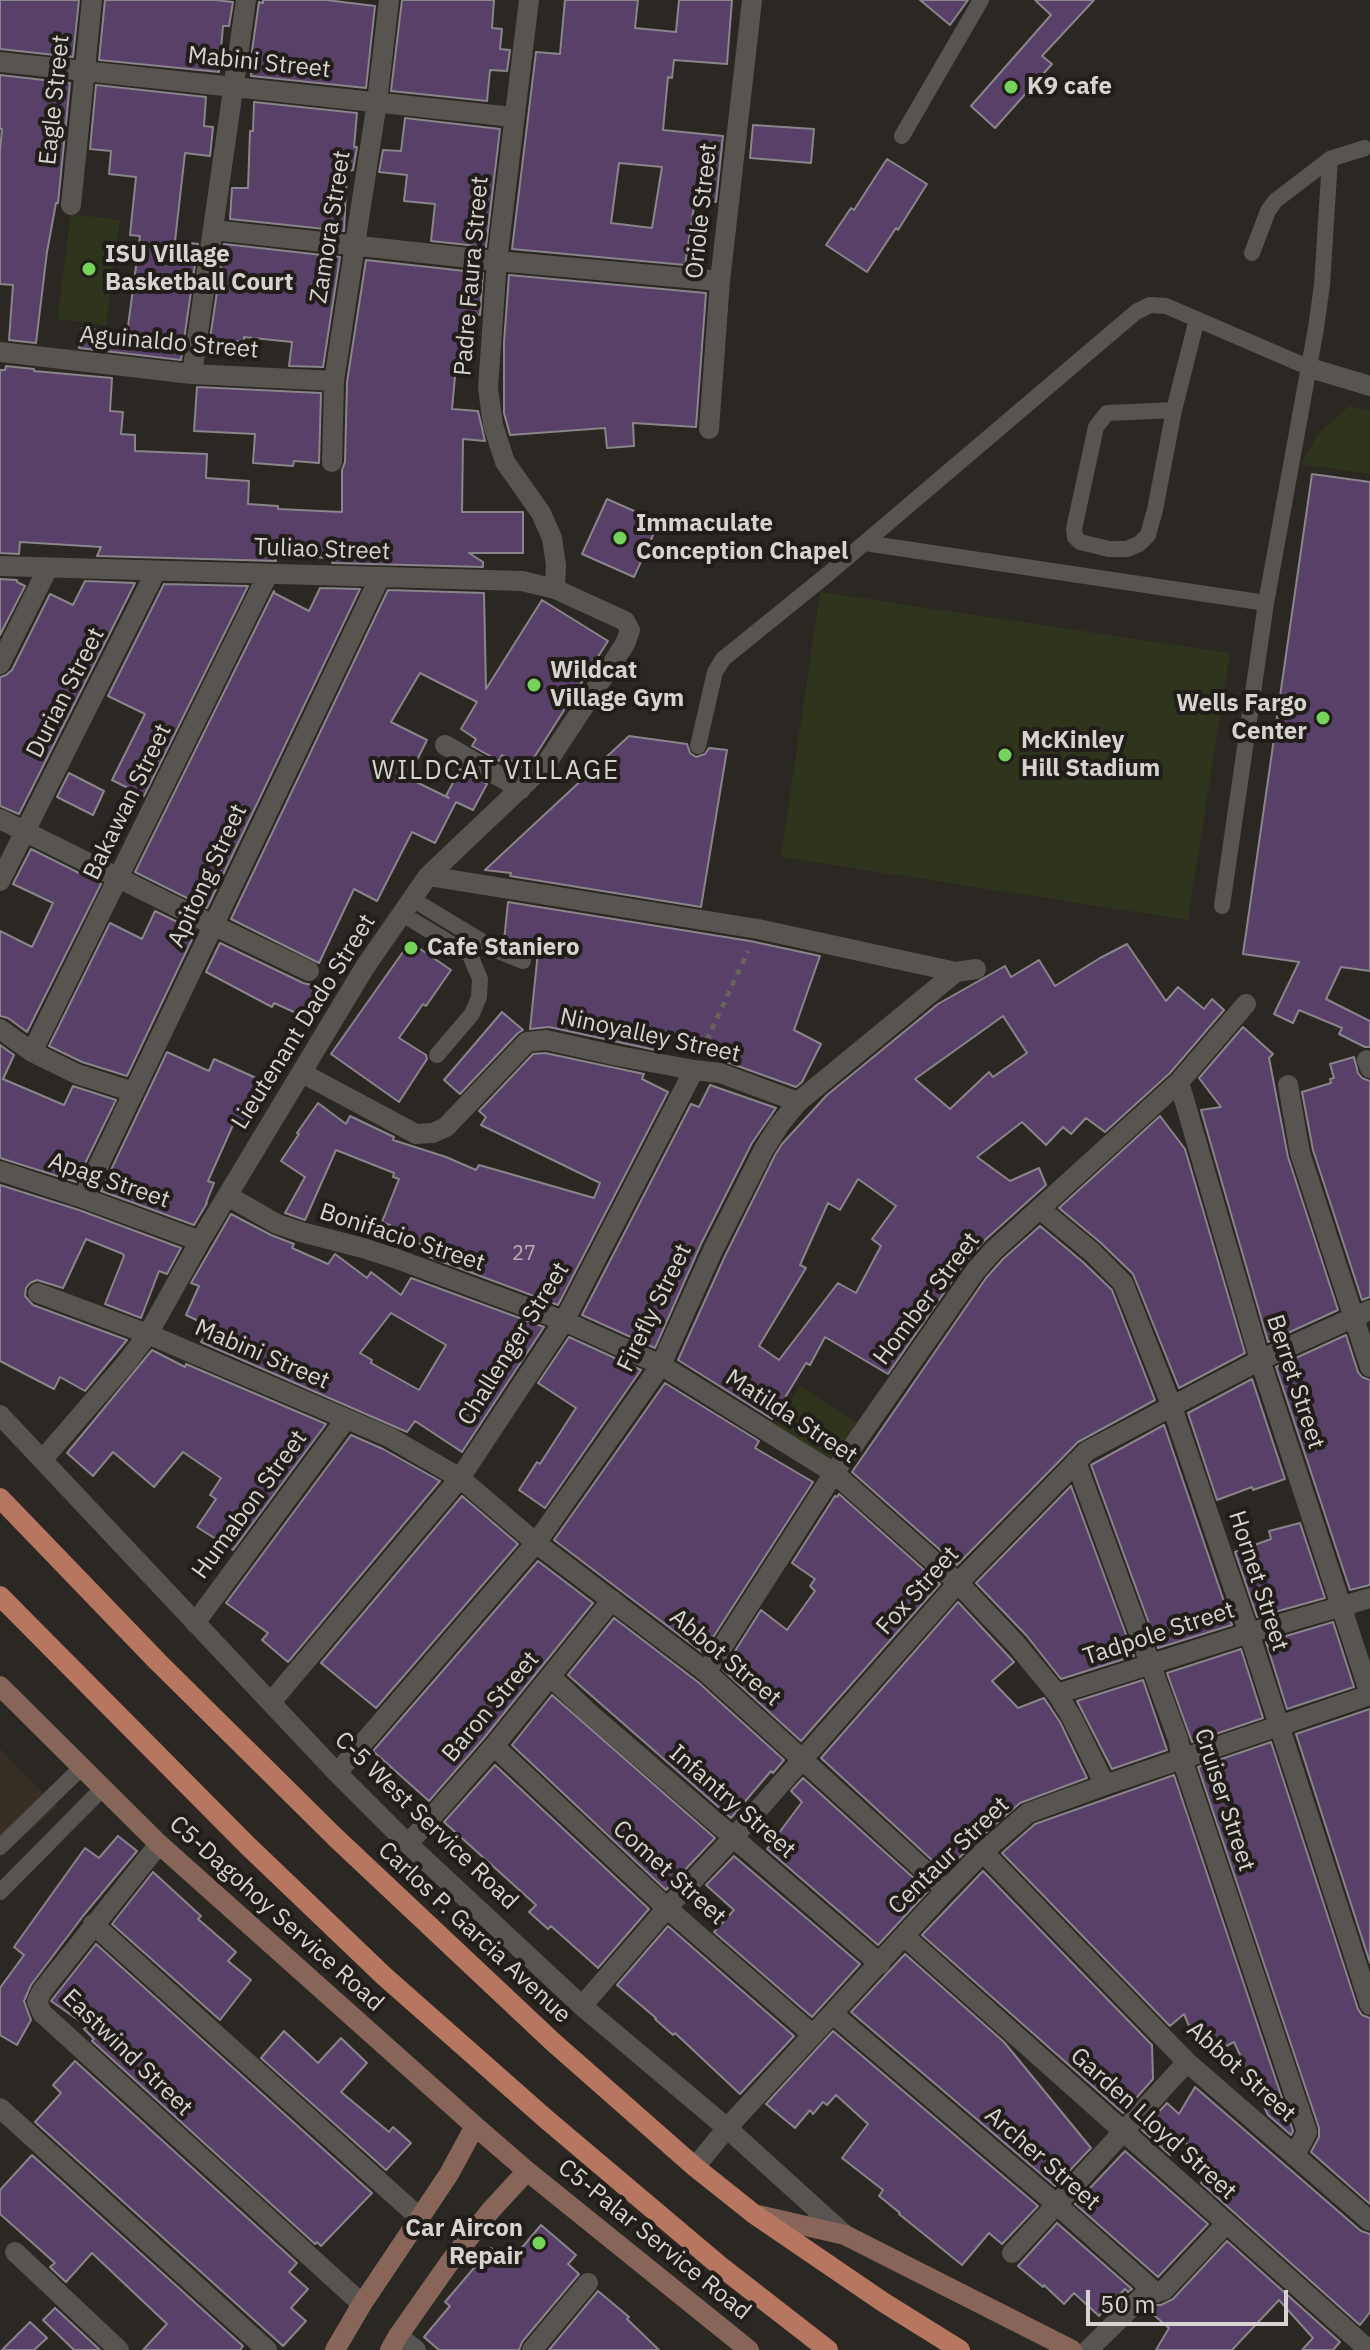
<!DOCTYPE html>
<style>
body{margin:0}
#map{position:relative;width:1370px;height:2350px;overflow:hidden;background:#2b2723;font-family:"IBM Plex Sans",sans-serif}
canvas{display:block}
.scale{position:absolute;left:1086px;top:2290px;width:202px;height:36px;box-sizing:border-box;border:4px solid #d6d3d0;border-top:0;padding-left:10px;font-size:24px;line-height:28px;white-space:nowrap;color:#d6d3d0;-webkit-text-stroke:6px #211d19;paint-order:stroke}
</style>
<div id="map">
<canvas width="1370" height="2350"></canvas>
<div class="scale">50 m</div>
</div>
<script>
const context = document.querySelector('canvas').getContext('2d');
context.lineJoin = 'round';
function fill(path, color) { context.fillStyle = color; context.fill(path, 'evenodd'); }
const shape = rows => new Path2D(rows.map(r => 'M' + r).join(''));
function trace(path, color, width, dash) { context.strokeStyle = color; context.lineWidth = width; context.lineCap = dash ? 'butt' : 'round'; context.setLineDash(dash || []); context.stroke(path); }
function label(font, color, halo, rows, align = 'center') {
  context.font = font + ' "IBM Plex Sans",sans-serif'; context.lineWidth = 8; context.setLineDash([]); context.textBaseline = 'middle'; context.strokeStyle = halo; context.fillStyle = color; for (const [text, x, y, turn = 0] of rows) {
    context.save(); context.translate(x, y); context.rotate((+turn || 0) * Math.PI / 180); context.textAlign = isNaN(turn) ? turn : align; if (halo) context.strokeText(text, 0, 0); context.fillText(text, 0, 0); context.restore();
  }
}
fill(shape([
 [0,1749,57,1807,0,1858]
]), '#372f26');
fill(shape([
 [71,214,120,220,106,325,57,319],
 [1349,406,1370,411,1370,474,1301,464,1317,435],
 [820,592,1230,653,1188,920,781,857],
 [800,1386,856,1422,829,1464,773,1428]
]), '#2e351c');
const building = shape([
 [0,0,79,0,73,57,0,49,0,0],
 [105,0,214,0,233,2,229,26,223,26,219,72,99,60,105,0],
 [263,0,326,0,375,6,366,88,251,76,252,51,259,2,263,3,263,0],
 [402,0,494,0,492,28,502,29,500,49,510,50,507,71,490,70,487,101,391,91,402,0],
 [565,0,638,0,635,28,676,32,679,0,732,0,727,64,674,60,672,78,668,77,663,130,723,136,716,202,695,200,685,265,512,249,536,52,560,54,565,0],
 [619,163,662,167,652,228,611,223,619,163],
 [920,0,968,0,950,25,920,0],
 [1035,0,1094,0,1042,56,1052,64,995,128,971,106,1051,15,1035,0],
 [0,75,70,83,58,203,56,203,47,252,36,343,9,340,13,285,0,284,0,151,2,129,0,129,0,75],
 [96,85,206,97,204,126,213,127,210,156,185,153,175,241,198,244,181,360,79,348,82,328,127,334,140,236,130,235,136,177,109,174,111,151,90,149,96,85],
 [254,102,357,113,354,147,357,147,353,170,347,171,344,231,230,219,232,188,248,188,250,131,253,131,254,102],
 [405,118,500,129,486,247,431,241,435,204,404,201,407,175,379,172,383,150,401,151,405,118],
 [753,125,814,129,811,163,750,158,753,125],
 [887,159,927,184,898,230,896,228,867,272,826,245,851,208,854,210,887,159],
 [224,244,340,257,323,367,289,366,292,342,244,337,244,342,210,339,224,244],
 [366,260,483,273,480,315,465,313,460,356,457,355,452,409,478,411,485,441,463,439,462,512,523,512,523,553,469,553,483,562,483,567,332,563,334,558,276,556,276,561,97,556,101,547,20,542,19,554,0,553,0,370,5,370,6,366,34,369,34,371,112,378,110,411,123,412,121,434,135,435,135,451,207,454,206,478,249,481,248,504,278,506,278,509,342,512,342,470,345,462,347,382,366,260],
 [509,275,706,293,696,427,633,423,634,446,607,448,605,428,510,435,504,413,504,342,509,275],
 [197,387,321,393,319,463,294,461,293,466,253,463,255,434,194,431,197,387],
 [1312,474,1370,482,1370,971,1341,967,1326,999,1370,1021,1370,1047,1365,1047,1339,1034,1342,1028,1299,1010,1293,1023,1274,1014,1299,962,1243,954,1312,474],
 [607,499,659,522,634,577,582,554,607,499],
 [0,579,17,580,17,582,25,586,0,635,0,579],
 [85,581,135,583,19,814,0,806,0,677,6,675,12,670,50,594,73,605,85,581],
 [164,584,248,586,144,796,112,780,145,714,108,696,164,584],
 [320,588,360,589,207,908,135,872,274,591,274,593,309,611,320,588],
 [388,590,484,593,486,689,542,600,608,641,535,756,523,768,502,755,499,761,472,746,476,739,461,729,477,702,420,673,391,722,427,740,408,778,449,798,446,796,460,769,487,784,473,810,456,802,435,843,412,832,377,901,354,889,319,963,231,919,388,590],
 [629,736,687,744,690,753,696,757,705,754,709,748,727,750,701,907,510,876,511,873,485,870,629,736],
 [69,773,104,791,93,815,57,797,69,773],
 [31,849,101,884,27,1032,8,1018,0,1016,0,931,32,947,53,903,13,884,31,849],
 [508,902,750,941,820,956,794,1030,821,1044,802,1082,796,1087,721,1060,663,1031,655,1050,549,1027,530,1029,538,952,526,950,504,941,508,902],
 [155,911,196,931,127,1076,82,1062,49,1046,110,923,142,939,155,911],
 [410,942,451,970,426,1006,423,1004,399,1038,426,1055,427,1059,399,1102,331,1054,410,942],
 [220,943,303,983,320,987,305,1017,274,1003,272,1007,206,972,220,943],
 [1127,944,1166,1001,1178,987,1204,1009,1212,999,1224,1010,1170,1073,1105,1132,1086,1118,1071,1134,1063,1127,1046,1145,1022,1122,977,1157,1010,1181,1039,1168,1046,1185,985,1240,966,1261,888,1374,825,1337,810,1365,806,1363,772,1419,678,1360,725,1256,775,1155,782,1144,827,1095,938,1004,1005,966,1011,977,1039,960,1055,986,1100,958,1127,944],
 [1003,1016,1027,1053,993,1077,989,1072,950,1109,915,1079,1003,1016],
 [858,1179,896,1206,872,1239,881,1246,856,1293,838,1283,779,1360,759,1346,806,1268,800,1265,828,1203,840,1210,858,1179],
 [502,1012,523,1030,518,1033,460,1094,444,1080,502,1012],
 [1243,1027,1273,1054,1269,1058,1288,1157,1338,1310,1268,1342,1201,1110,1221,1107,1199,1078,1243,1027],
 [0,1045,14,1055,3,1079,64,1105,73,1086,116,1100,76,1182,0,1158,0,1045],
 [167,1052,209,1071,214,1059,265,1082,244,1130,233,1125,208,1181,214,1183,206,1203,207,1203,194,1225,101,1191,167,1052],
 [545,1053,644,1074,642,1079,668,1092,558,1305,424,1255,429,1247,407,1239,409,1233,382,1222,399,1179,393,1177,394,1173,336,1150,305,1220,285,1213,305,1177,281,1161,299,1134,297,1133,318,1103,346,1124,350,1116,394,1137,393,1140,446,1157,476,1170,479,1165,594,1198,600,1183,481,1125,486,1117,479,1111,533,1054,545,1053],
 [1354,1057,1358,1073,1362,1078,1370,1081,1370,1297,1362,1300,1313,1150,1302,1092,1331,1083,1330,1079,1334,1078,1330,1064,1354,1057],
 [710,1085,776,1108,752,1143,701,1244,655,1348,582,1315,691,1104,699,1107,710,1085],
 [1160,1116,1185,1149,1245,1353,1179,1388,1133,1274,1101,1243,1059,1208,1160,1116],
 [0,1185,79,1210,181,1248,167,1274,159,1271,141,1318,105,1304,124,1256,123,1254,86,1239,63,1288,37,1280,30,1283,26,1288,25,1296,33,1305,127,1340,85,1391,60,1377,54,1389,0,1361,0,1185],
 [231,1214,271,1235,294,1244,292,1248,328,1264,335,1254,367,1278,371,1272,401,1295,411,1278,544,1327,462,1452,415,1421,407,1432,201,1342,211,1327,186,1315,199,1286,191,1283,231,1214],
 [391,1313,446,1345,419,1390,371,1363,372,1360,360,1353,391,1313],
 [1040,1226,1083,1262,1112,1290,1155,1400,1078,1442,957,1565,852,1472,986,1278,1003,1259,1040,1226],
 [1346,1335,1358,1372,1362,1377,1370,1380,1370,1585,1350,1590,1276,1367,1346,1335],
 [569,1337,641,1370,545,1508,519,1490,537,1462,540,1464,576,1408,538,1383,569,1337],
 [152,1350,185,1367,186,1364,326,1424,233,1550,197,1527,216,1499,210,1495,221,1478,183,1452,154,1487,113,1452,93,1476,67,1453,152,1350],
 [1252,1379,1285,1479,1253,1490,1252,1487,1217,1500,1188,1413,1252,1379],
 [665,1383,759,1441,755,1448,813,1482,703,1653,554,1540,665,1383],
 [1164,1425,1232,1625,1158,1648,1091,1465,1164,1425],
 [351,1435,383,1449,440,1481,288,1662,262,1640,268,1633,226,1603,351,1435],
 [1071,1486,1134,1656,1061,1679,1026,1635,976,1583,1071,1486],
 [839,1494,940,1584,801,1741,723,1670,761,1610,787,1630,815,1591,810,1586,815,1579,792,1563,835,1496,837,1497,839,1494],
 [462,1496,518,1544,376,1708,321,1663,462,1496],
 [1300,1523,1325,1598,1257,1617,1235,1552,1271,1539,1269,1531,1300,1523],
 [538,1561,593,1603,484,1738,429,1801,373,1751,538,1561],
 [958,1602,1014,1662,992,1681,1018,1708,1044,1698,1060,1722,1087,1778,1020,1803,974,1843,945,1872,821,1758,958,1602],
 [614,1618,698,1682,784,1760,773,1773,771,1771,731,1818,568,1675,614,1618],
 [1333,1622,1354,1687,1287,1709,1266,1642,1333,1622],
 [1241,1649,1263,1718,1192,1742,1167,1673,1241,1649],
 [1143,1680,1167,1750,1112,1769,1077,1701,1143,1680],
 [552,1695,715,1838,666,1890,512,1745,552,1695],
 [1370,1709,1370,1963,1296,1734,1370,1709],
 [1271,1742,1358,2009,1362,2015,1370,2018,1370,2204,1311,2152,1319,2137,1319,2128,1198,1767,1271,1742],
 [495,1765,649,1909,598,1968,551,1926,548,1929,529,1912,536,1905,444,1822,495,1765],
 [1174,1775,1293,2131,1291,2135,1268,2115,1234,2042,1213,2053,1197,2023,1189,2026,1184,2014,1170,2026,1002,1853,1035,1824,1174,1775],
 [803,1778,928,1891,878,1945,767,1849,802,1802,791,1791,803,1778],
 [118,1836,137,1851,83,1916,31,1985,24,2001,31,2020,17,2045,0,2035,0,1988,24,1955,14,1947,85,1848,99,1858,118,1836],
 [734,1856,860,1964,812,2017,714,1932,734,1910,706,1885,734,1856],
 [983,1871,1152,2045,1153,2079,1123,2113,922,1935,983,1871],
 [153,1872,201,1916,198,1919,236,1952,228,1961,251,1980,220,2020,112,1924,153,1872],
 [668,1926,794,2036,740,2094,675,2033,673,2035,655,2019,656,2018,617,1985,668,1926],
 [96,1944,372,2193,321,2246,317,2242,315,2244,92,2041,94,2039,84,2029,87,2026,51,2001,96,1944],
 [905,1954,1004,2042,1091,2148,1055,2186,851,2012,905,1954],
 [284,2031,318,2063,341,2038,367,2063,341,2092,389,2132,393,2127,411,2143,386,2170,261,2058,284,2031],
 [833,2031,1038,2206,1002,2244,989,2233,962,2265,899,2214,900,2213,879,2196,883,2190,842,2158,868,2124,836,2095,827,2105,823,2102,813,2114,810,2110,795,2128,766,2104,833,2031],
 [75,2061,297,2263,289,2272,308,2289,291,2308,306,2321,283,2346,35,2122,61,2093,53,2085,75,2061],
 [1195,2087,1361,2231,1370,2234,1370,2312,1360,2325,1201,2183,1215,2168,1183,2141,1170,2155,1142,2130,1167,2103,1179,2114,1195,2087],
 [1125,2151,1208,2224,1158,2277,1075,2204,1125,2151],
 [32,2155,243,2346,240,2350,143,2350,167,2324,92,2253,66,2282,50,2267,55,2263,0,2214,0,2190,32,2155],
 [1057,2223,1132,2289,1128,2292,1125,2289,1099,2316,1074,2293,1064,2304,1044,2285,1043,2287,1018,2266,1057,2223],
 [541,2225,576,2255,568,2264,579,2274,522,2342,519,2350,439,2350,424,2337,450,2306,445,2302,491,2248,505,2261,517,2248,520,2250,541,2225],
 [1227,2241,1340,2342,1333,2350,1302,2350,1313,2338,1279,2300,1232,2350,1156,2350,1169,2328,1148,2310,1152,2305,1161,2305,1173,2299,1227,2241],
 [598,2291,629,2317,627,2319,659,2350,549,2350,598,2291],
 [55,2308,100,2350,74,2350,43,2320,55,2308],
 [30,2322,47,2338,34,2350,2,2350,30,2322]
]);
fill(building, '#584068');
trace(building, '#88858b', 2);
trace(shape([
 [702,1051,748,951]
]), '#66625e', 5, [6, 6]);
trace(shape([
 [902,136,981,0],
 [1252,253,1268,211,1275,201,1330,159,1365,148],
 [1174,410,1107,413,1096,427,1074,529,1075,537,1080,542,1109,549,1127,549,1139,544,1148,535,1155,510,1174,410,1197,319],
 [865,543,1266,603],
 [698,746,715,672,723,659,828,574,1136,312,1150,305,1166,306,1310,368],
 [412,899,498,951,523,961],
 [1222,906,1266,603,1316,328,1322,285,1330,159],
 [402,914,470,955,480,979,479,997,472,1014,437,1055],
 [0,1847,81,1768],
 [0,1892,102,1789]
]), '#585450', 16);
trace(shape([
 [529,0,497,261,488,388,493,425,505,462,541,513,552,538,556,565,555,589],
 [0,62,513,117],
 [71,205,92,0],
 [213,230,497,261,720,281],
 [0,352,192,374,334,381],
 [1310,368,1370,386],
 [192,374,246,0],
 [709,429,720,281,752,0],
 [332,462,334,381,377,102,389,0],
 [0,566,522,581,555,589,625,621,630,630,625,644,546,764,428,876,365,967,200,1241,148,1334,127,1362,43,1459],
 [0,664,48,568],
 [445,745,521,789],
 [0,819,213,925,309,971],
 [428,876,758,929,956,972],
 [0,881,156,571],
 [0,1029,32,1052,77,1074,134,1092],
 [32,1052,268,574],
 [1367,1060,1370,1068],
 [302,1073,416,1134,433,1133,446,1127,527,1042,546,1040,618,1056,694,1070,720,1073,798,1102],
 [1179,1082,1260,1360,1370,1694],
 [1288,1085,1300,1153,1370,1367],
 [0,1171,83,1198,200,1241],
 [228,1196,277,1224,301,1232,363,1248,397,1259,564,1321,661,1365,834,1473,958,1583,1016,1644,1057,1694,1071,1716,1105,1785],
 [83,1198,380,577],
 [1040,1209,1092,1252,1123,1283,1172,1407,1249,1633,1370,2005],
 [38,1293,148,1334,389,1437,460,1478,536,1543,706,1672,946,1890],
 [0,1415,337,1773,408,1844,582,2006,727,2128,845,2235],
 [1076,1462,1178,1739,1182,1759,1307,2132,1295,2155],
 [195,1623,346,1419],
 [706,1672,834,1473,976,1270,994,1250,1179,1082,1246,1004],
 [551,1677,588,1712,880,1964],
 [1057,1694,1249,1633,1370,1598],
 [271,1702,460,1478,564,1321,694,1070],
 [494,1746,667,1908,812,2034],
 [337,1773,536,1543,661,1365,713,1250,764,1149,780,1124,798,1102,956,972,976,969],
 [159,1844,42,1991,37,2001,42,2013,362,2304],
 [408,1844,494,1746,612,1600],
 [983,1852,1187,2062,1370,2221],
 [93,1924,421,2219],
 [904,1936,1369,2350],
 [582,2006,667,1908,733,1838,958,1583,1087,1451,1260,1360,1370,1310],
 [833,2014,1056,2204,1156,2293,1164,2290,1226,2224],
 [0,2108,267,2350],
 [695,2167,727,2128,946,1890,983,1852,1028,1813,1105,1785,1370,1695],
 [15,2252,119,2350],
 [1012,2253,1187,2062],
 [398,2336,416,2350],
 [532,2350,588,2283],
 [1088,2350,1150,2289]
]), '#585450', 20);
trace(shape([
 [0,1686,159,1844,475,2126,527,2171,749,2350],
 [758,2215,845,2235,1072,2350],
 [335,2350,362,2304,449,2174,475,2126],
 [390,2350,398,2336,452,2259,491,2210,527,2171]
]), '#876558', 20);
trace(shape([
 [0,1498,158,1662,336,1838,553,2042,695,2167,754,2214,883,2302,960,2350],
 [0,1596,247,1845,384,1976,546,2119,720,2266,828,2350]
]), '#b77660', 20);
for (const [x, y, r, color] of [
 [1011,87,8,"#75d25b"],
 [89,269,8,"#75d25b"],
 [620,538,8,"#75d25b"],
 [534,685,8,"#75d25b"],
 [1323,718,8,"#75d25b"],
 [1005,755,8,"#75d25b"],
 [411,948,8,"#75d25b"],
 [539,2243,8,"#75d25b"]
]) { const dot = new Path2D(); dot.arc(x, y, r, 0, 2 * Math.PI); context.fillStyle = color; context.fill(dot); trace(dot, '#211d19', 3); }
label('20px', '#b6aeb6', null, [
 ["27",524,1254]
]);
label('24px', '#d6d3d0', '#211d19', [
 ["Mabini Street",259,63,6],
 ["Eagle Street",55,100,-84],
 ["Oriole Street",702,211,-84],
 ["Zamora Street",331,227,-81],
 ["Padre Faura Street",472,276,-85],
 ["Aguinaldo Street",169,343,5],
 ["Tuliao Street",322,550,2],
 ["Durian Street",66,693,-63],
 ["Bakawan Street",128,802,-64],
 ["Apitong Street",208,876,-65],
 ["Lieutenant Dado Street",304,1022,-58],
 ["Ninoyalley Street",650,1036,12],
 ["Apag Street",109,1181,19],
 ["Bonifacio Street",402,1238,18],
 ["Homber Street",927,1299,-53],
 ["Firefly Street",655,1308,-64],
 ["Challenger Street",514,1344,-58],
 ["Mabini Street",262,1355,23],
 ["Berret Street",1295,1382,72],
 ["Matilda Street",791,1417,33],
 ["Humabon Street",250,1505,-54],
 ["Hornet Street",1258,1581,72],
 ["Fox Street",918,1591,-48],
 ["Tadpole Street",1159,1634,-18],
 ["Abbot Street",725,1658,40],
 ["Baron Street",491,1707,-50],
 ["Cruiser Street",1224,1800,72],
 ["Infantry Street",732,1802,41],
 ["C-5 West Service Road",426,1821,44],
 ["Centaur Street",949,1856,-44],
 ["Comet Street",669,1873,42],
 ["C5-Dagohoy Service Road",276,1914,42],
 ["Carlos P. Garcia Avenue",474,1933,43],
 ["Eastwind Street",127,2053,44],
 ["Abbot Street",1241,2072,42],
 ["Garden Lloyd Street",1153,2124,42],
 ["Archer Street",1042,2159,41],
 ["C5-Palar Service Road",654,2240,39]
]);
label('bold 24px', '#d6d3d0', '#211d19', [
 ["K9 cafe",1027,87],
 ["ISU Village",105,255],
 ["Basketball Court",105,283],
 ["Immaculate",636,524],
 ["Conception Chapel",636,552],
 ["Wildcat",550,671],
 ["Village Gym",550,699],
 ["Wells Fargo",1307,704,"right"],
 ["Center",1307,732,"right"],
 ["McKinley",1021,741],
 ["Hill Stadium",1021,769],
 ["Cafe Staniero",427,948],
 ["Car Aircon",523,2229,"right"],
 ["Repair",523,2257,"right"]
], 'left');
context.letterSpacing = '2px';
label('26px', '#d6d3d0', '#211d19', [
 ["WILDCAT VILLAGE",496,771]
]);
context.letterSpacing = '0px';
</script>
